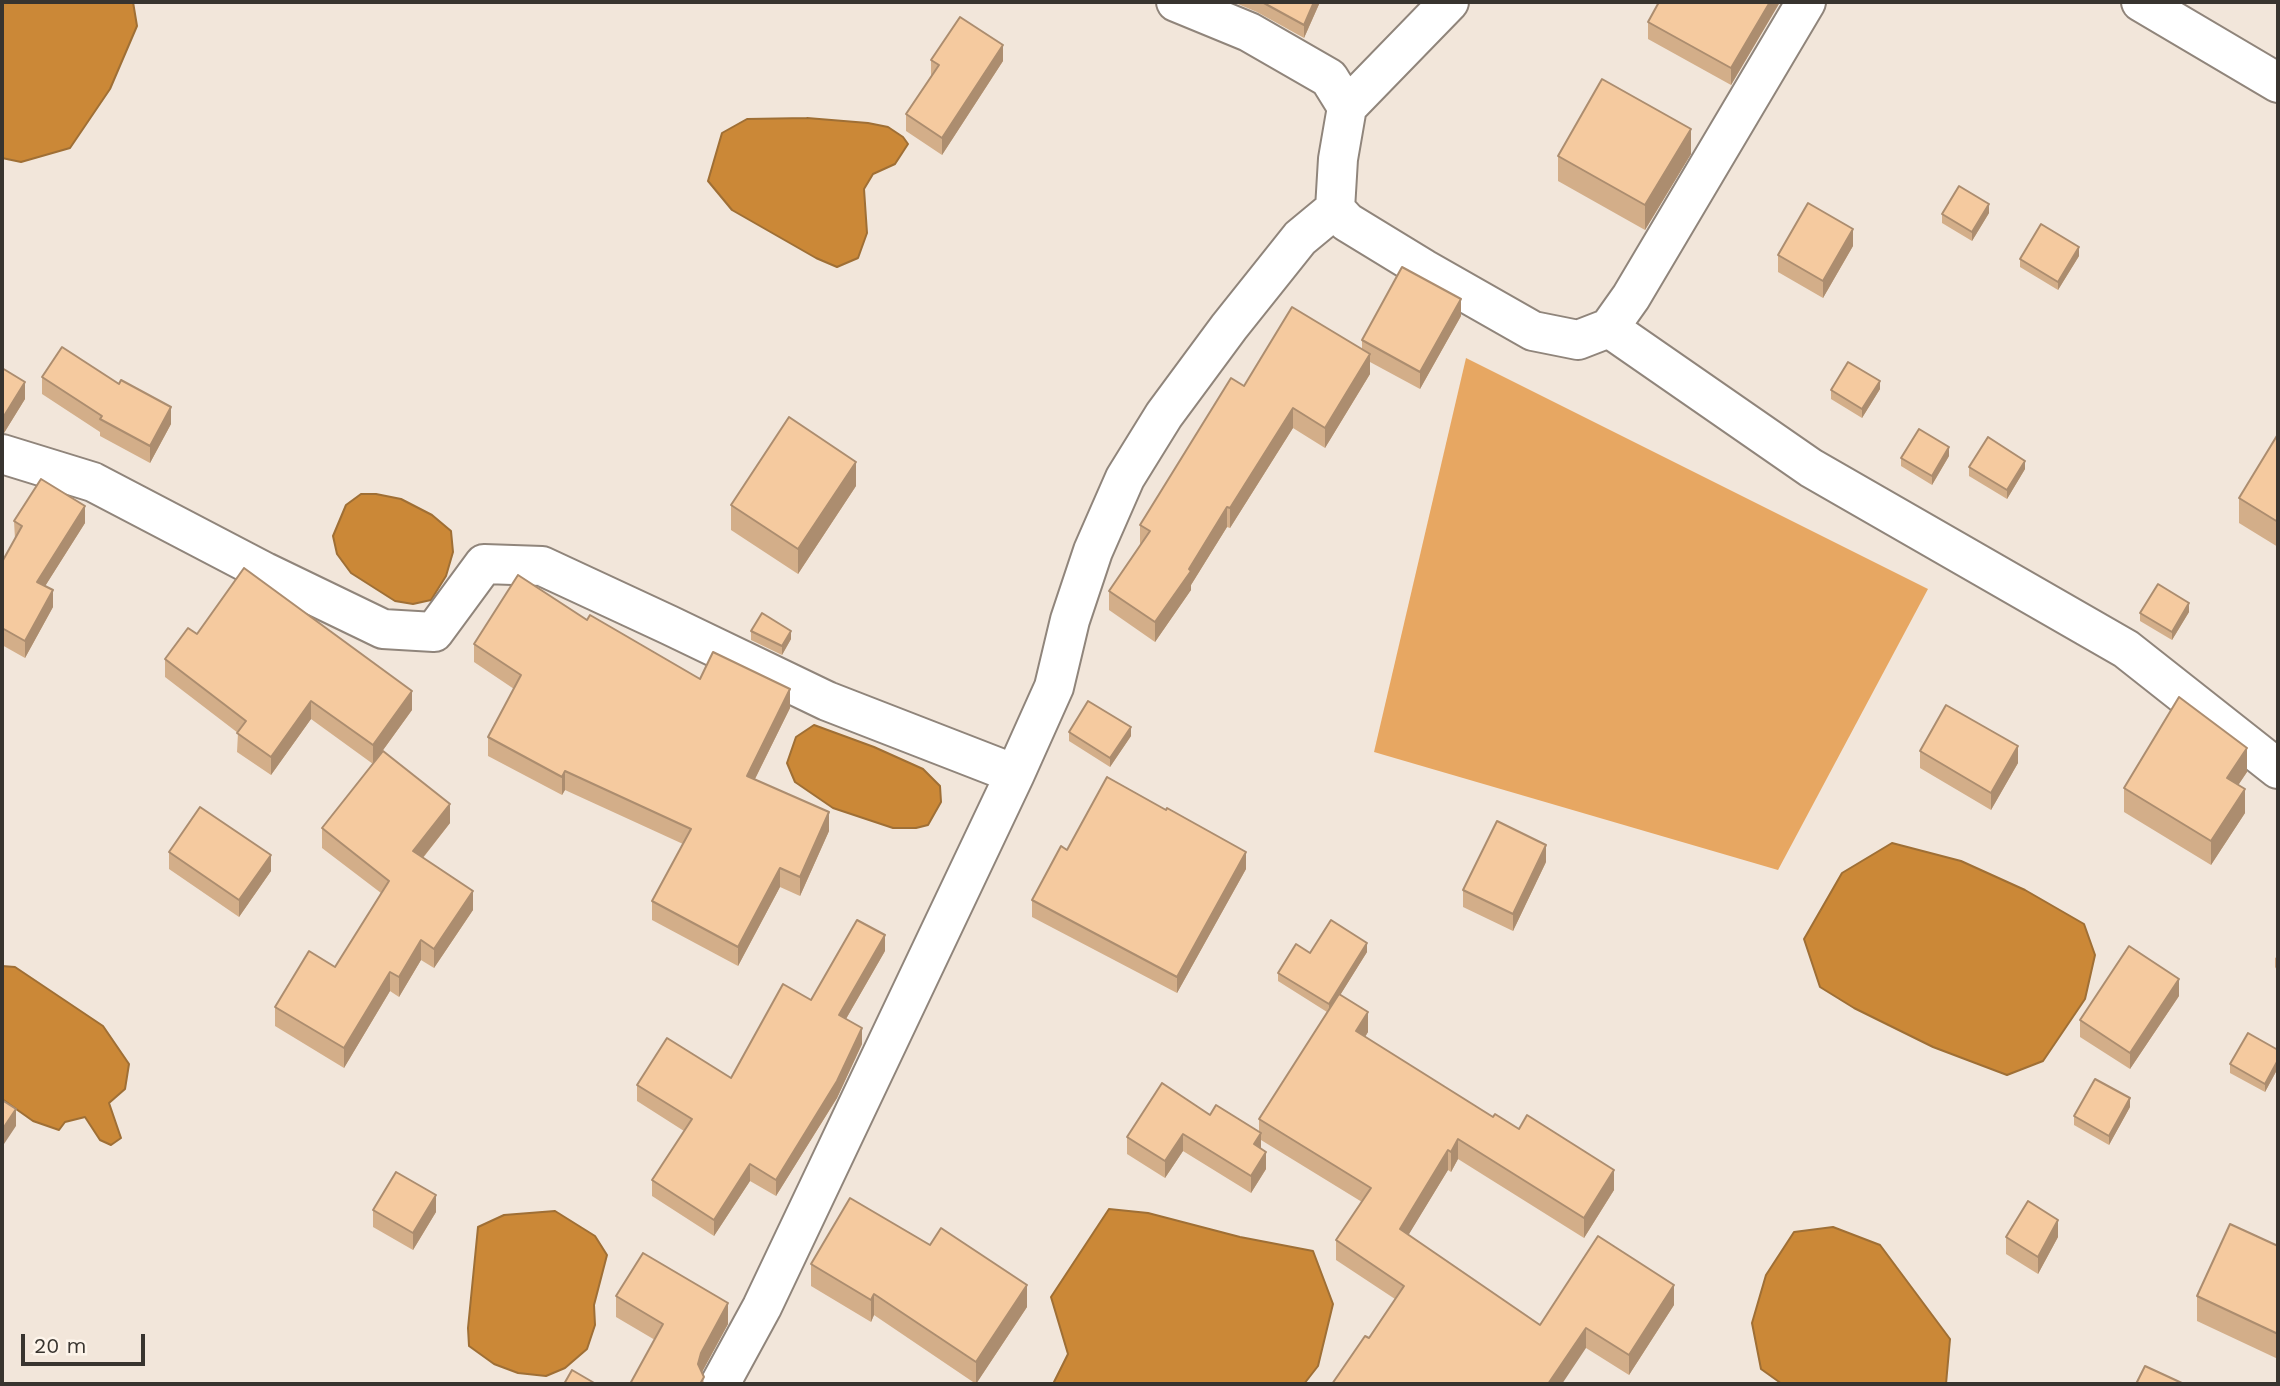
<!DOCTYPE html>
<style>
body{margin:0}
#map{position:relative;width:2280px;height:1386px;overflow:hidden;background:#f2e6da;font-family:"Work Sans",sans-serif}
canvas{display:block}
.frame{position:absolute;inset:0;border:4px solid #38342f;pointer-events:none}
.scale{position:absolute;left:21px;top:1334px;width:124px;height:32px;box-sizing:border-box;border:4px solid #38342f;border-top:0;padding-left:9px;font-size:21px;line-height:24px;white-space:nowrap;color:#38342f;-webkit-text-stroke:5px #fdf4ea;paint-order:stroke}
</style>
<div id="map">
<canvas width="2280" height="1386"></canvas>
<div class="frame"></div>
<div class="scale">20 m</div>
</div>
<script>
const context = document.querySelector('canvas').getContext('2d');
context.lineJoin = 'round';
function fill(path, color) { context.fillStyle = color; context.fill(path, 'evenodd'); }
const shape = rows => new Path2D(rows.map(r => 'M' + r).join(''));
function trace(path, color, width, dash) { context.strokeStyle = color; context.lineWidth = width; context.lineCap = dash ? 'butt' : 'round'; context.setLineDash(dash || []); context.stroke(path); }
fill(shape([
 [1466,358,1928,589,1778,870,1374,752]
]), '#e7a762');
const water = shape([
 [2,2,133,2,137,26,110,89,70,148,21,162,2,158,2,2],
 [807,118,868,123,888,127,903,137,908,144,895,164,873,174,864,189,867,233,858,258,837,267,816,258,732,210,708,181,722,133,747,119,807,118],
 [361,494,376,494,401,499,432,515,451,531,453,552,446,576,431,600,413,604,395,601,351,573,337,554,333,536,346,505,361,494],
 [814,725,874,747,923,769,940,786,941,802,928,825,916,828,893,828,833,808,795,782,787,763,796,737,814,725],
 [1892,843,1961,861,2025,890,2084,924,2095,955,2085,999,2043,1061,2007,1075,1933,1047,1854,1008,1820,987,1804,939,1842,873,1892,843],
 [2,966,15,967,103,1026,129,1064,125,1089,109,1103,121,1138,111,1145,100,1140,85,1117,65,1122,59,1130,33,1121,2,1099,2,966],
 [1109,1209,1148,1213,1240,1237,1313,1251,1333,1304,1318,1366,1304,1384,1053,1384,1068,1354,1051,1297,1109,1209],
 [555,1211,595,1236,607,1255,594,1305,595,1325,587,1349,565,1368,546,1376,518,1373,494,1364,469,1346,468,1328,478,1227,504,1215,555,1211],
 [1833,1227,1880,1245,1950,1339,1946,1384,1782,1384,1761,1369,1752,1323,1766,1275,1794,1232,1833,1227]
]);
fill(water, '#cb8837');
trace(water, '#9f6f35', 2);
const minor = shape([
 [2141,2,2278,83],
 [1347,107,1449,2],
 [1335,209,1347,222,1424,269,1533,331,1578,340,1609,328,1631,297,1806,2],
 [1609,328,1811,468,2126,649,2278,769],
 [2,454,93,482,265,572,383,629,434,632,484,564,542,566,669,625,827,701,1015,774],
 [720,1384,762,1307,1015,774,1054,687,1070,620,1093,551,1125,478,1164,415,1229,327,1300,238,1335,209,1338,159,1347,107,1329,78,1249,32,1176,2]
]);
trace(minor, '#90857b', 42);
trace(minor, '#fff', 38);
fill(shape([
 [1233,2,1320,2,1304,38,1257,12],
 [1659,2,1780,2,1731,85,1648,39,1648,22],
 [931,60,1003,61,942,155,906,131,906,114,931,76],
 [1691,154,1645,230,1558,181,1558,156],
 [1989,213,1972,241,1942,223,1942,214],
 [1853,246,1823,298,1778,272,1778,255],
 [2079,256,2058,290,2020,267,2020,259],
 [1461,316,1420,389,1370,362,1370,374,1325,448,1293,428,1230,528,1227,527,1191,585,1191,590,1155,642,1109,610,1109,591,1141,545,1140,544,1140,525,1244,386,1362,350,1362,340],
 [2,368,25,399,4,433,2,433],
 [42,377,119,384,171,424,150,463,100,436,100,432,42,394],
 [1880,389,1862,418,1831,399,1831,390],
 [2278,434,2278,547,2239,523,2239,498],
 [1949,456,1932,485,1901,466,1901,458],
 [1969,467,2025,469,2007,499,1969,476],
 [856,486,798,574,731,530,731,505],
 [14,521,85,523,45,586,53,607,25,658,2,645,2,562,15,539],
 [2189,612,2172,640,2140,621,2140,613],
 [587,620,700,679,790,708,755,779,829,831,800,896,780,887,738,966,652,920,652,901,683,844,565,790,562,795,488,756,488,737,514,689,474,662,474,644],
 [751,631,791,639,782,655,751,640],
 [197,634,412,710,373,764,311,719,271,775,237,752,238,733,165,677,165,659],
 [1069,732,1131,736,1110,767,1069,741],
 [1920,751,2018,763,1991,810,1920,768],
 [2247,772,2238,785,2245,813,2211,865,2124,812,2124,788],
 [1166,810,1246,869,1177,993,1032,917,1032,900,1067,850],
 [450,823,423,858,473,910,434,968,421,960,399,997,390,991,344,1068,275,1026,275,1007,335,967,381,893,322,848,322,828],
 [169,852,271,871,239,917,169,869],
 [1546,862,1513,931,1463,907,1463,890],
 [885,951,846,1019,862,1044,837,1098,776,1196,750,1181,714,1236,652,1196,652,1180,684,1131,637,1101,637,1085,731,1078,811,1000],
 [1367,952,1340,995,1368,1032,1365,1037,1493,1117,1614,1190,1584,1238,1458,1159,1451,1172,1448,1170,1408,1235,1540,1325,1674,1305,1629,1375,1586,1348,1369,1338,1395,1299,1336,1260,1336,1240,1362,1202,1261,1140,1261,1148,1266,1169,1251,1193,1183,1151,1165,1178,1127,1154,1127,1137,1210,1115,1259,1131,1259,1119,1327,1012,1278,981,1278,973,1310,953],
 [2278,956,2278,972,2275,967,2275,958],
 [2179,996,2130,1069,2080,1037,2080,1020],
 [2278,1050,2278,1068,2265,1092,2230,1073,2230,1064],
 [2130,1107,2109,1145,2074,1125,2074,1116],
 [373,1210,436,1212,413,1250,373,1227],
 [2006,1237,2058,1237,2038,1274,2006,1254],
 [2278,1246,2278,1359,2197,1321,2197,1296],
 [811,1264,1027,1307,976,1384,874,1315,871,1322,811,1286],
 [616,1296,728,1324,702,1372,704,1384,655,1340,616,1317]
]), '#d3ae89');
fill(shape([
 [1314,2,1320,2,1304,38,1304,25],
 [1770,2,1780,2,1731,85,1731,68],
 [1003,45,1003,61,942,155,942,138],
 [1691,129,1691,154,1645,230,1645,205],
 [1989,204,1989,213,1972,241,1972,232],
 [1853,229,1853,246,1823,298,1823,281],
 [2079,247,2079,256,2058,290,2058,282],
 [1461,299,1461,316,1420,389,1420,372],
 [1370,354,1370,374,1325,448,1325,428],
 [1880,381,1880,389,1862,418,1862,409],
 [25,382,25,399,4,433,4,416],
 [171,407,171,424,150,463,150,446],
 [1293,408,1293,428,1230,528,1230,508],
 [1949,447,1949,456,1932,485,1932,476],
 [2025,461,2025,469,2007,499,2007,490],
 [856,462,856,486,798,574,798,549],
 [85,506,85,523,37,599,37,582],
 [1227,507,1227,527,1191,585,1191,590,1155,642,1155,622],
 [53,590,53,607,25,658,25,641],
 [2189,603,2189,612,2172,640,2172,632],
 [791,631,791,639,782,655,782,646],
 [790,689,790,708,747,795,747,776],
 [412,691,412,710,373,764,373,745],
 [311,701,311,719,271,775,271,757],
 [1131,727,1131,736,1110,767,1110,758],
 [2018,746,2018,763,1991,810,1991,793],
 [2247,748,2247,772,2227,802,2227,778],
 [565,771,565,790,562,795,562,777],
 [2245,789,2245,813,2211,865,2211,841],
 [450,804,450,823,413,870,413,851],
 [829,812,829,831,800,896,800,877],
 [1546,845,1546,862,1513,931,1513,914],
 [1246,852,1246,869,1177,993,1177,977],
 [271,855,271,871,239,917,239,900],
 [780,868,780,887,738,966,738,947],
 [473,891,473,910,434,968,434,949],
 [885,935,885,951,839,1031,839,1015],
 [421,940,421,960,399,997,399,977],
 [1367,943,1367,952,1329,1013,1329,1004],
 [390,972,390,991,344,1068,344,1048],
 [2179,979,2179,996,2130,1069,2130,1053],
 [1368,1012,1368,1032,1356,1051,1356,1031],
 [862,1028,862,1044,837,1098,776,1196,776,1180],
 [2278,1060,2278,1068,2265,1092,2265,1084],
 [2130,1098,2130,1107,2109,1145,2109,1136],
 [16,1109,16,1126,2,1147,2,1130],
 [1261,1133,1261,1149,1254,1144],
 [1183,1134,1183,1151,1165,1178,1165,1161],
 [1458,1139,1458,1159,1451,1172,1451,1152],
 [1448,1150,1448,1170,1400,1249,1400,1229],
 [1266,1152,1266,1169,1251,1193,1251,1176],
 [750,1164,750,1181,714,1236,714,1220],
 [1614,1170,1614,1190,1584,1238,1584,1218],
 [436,1195,436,1212,413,1250,413,1233],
 [2058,1220,2058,1237,2038,1274,2038,1257],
 [1027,1285,1027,1307,976,1384,976,1362],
 [1674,1285,1674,1305,1629,1375,1629,1355],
 [874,1294,874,1315,871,1322,871,1300],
 [728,1303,728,1324,701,1374,698,1364,701,1353],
 [1586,1328,1586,1348,1562,1384,1548,1384]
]), '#ac8d6f');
const building = shape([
 [1262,2,1314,2,1304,25,1262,2],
 [1659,2,1770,2,1731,68,1648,22,1659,2],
 [960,17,1003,45,942,138,906,114,939,65,931,60,960,17],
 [1602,79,1691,129,1645,205,1558,156,1602,79],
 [1959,186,1989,204,1972,232,1942,214,1959,186],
 [1808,203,1853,229,1823,281,1778,255,1808,203],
 [2041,224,2079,247,2058,282,2020,259,2041,224],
 [1402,267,1461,299,1420,372,1362,340,1402,267],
 [1292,307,1370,354,1325,428,1293,408,1230,508,1227,507,1189,569,1191,571,1155,622,1109,591,1150,531,1140,525,1231,378,1244,386,1292,307],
 [62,347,119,384,121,380,171,407,150,446,100,419,102,416,42,377,62,347],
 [1848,362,1880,381,1862,409,1831,390,1848,362],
 [2,368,25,382,4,416,2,416,2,368],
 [789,417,856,462,798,549,731,505,789,417],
 [1919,429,1949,447,1932,476,1901,458,1919,429],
 [2278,434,2278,522,2239,498,2278,434],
 [1988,437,2025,461,2007,490,1969,467,1988,437],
 [41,479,85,506,37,582,53,590,25,641,2,628,2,562,22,526,14,521,41,479],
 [244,568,412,691,373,745,311,701,271,757,237,733,246,721,165,659,188,628,197,634,244,568],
 [518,575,587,620,590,615,700,679,713,652,790,689,747,776,829,812,800,877,780,868,738,947,652,901,691,829,565,771,562,777,488,737,521,675,474,644,518,575],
 [2158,584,2189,603,2172,632,2140,613,2158,584],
 [762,613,791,631,782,646,751,631,762,613],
 [2179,697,2247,748,2227,778,2245,789,2211,841,2124,788,2179,697],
 [1088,701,1131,727,1110,758,1069,732,1088,701],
 [1946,705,2018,746,1991,793,1920,751,1946,705],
 [383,751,450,804,413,851,473,891,434,949,421,940,399,977,390,972,344,1048,275,1007,309,951,335,967,389,881,322,828,383,751],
 [1107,777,1166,810,1167,808,1246,852,1177,977,1032,900,1061,846,1067,850,1107,777],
 [200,807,271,855,239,900,169,852,200,807],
 [1497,821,1546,845,1513,914,1463,890,1497,821],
 [857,920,885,935,839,1015,862,1028,837,1081,776,1180,750,1164,714,1220,652,1180,692,1119,637,1085,667,1038,731,1078,783,984,811,1000,857,920],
 [1331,920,1367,943,1329,1004,1278,973,1296,944,1310,953,1331,920],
 [2129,946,2179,979,2130,1053,2080,1020,2129,946],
 [1339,994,1368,1012,1356,1031,1493,1117,1495,1114,1519,1129,1527,1115,1614,1170,1584,1218,1458,1139,1451,1152,1448,1150,1400,1229,1540,1325,1598,1236,1674,1285,1629,1355,1586,1328,1548,1384,1332,1384,1365,1336,1369,1338,1404,1286,1336,1240,1371,1188,1259,1119,1339,994],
 [2248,1033,2278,1050,2278,1060,2265,1084,2230,1064,2248,1033],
 [2095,1079,2130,1098,2109,1136,2074,1116,2095,1079],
 [1162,1083,1210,1115,1216,1105,1261,1133,1254,1144,1266,1152,1251,1176,1183,1134,1165,1161,1127,1137,1162,1083],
 [2,1100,16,1109,2,1130,2,1100],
 [396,1172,436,1195,413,1233,373,1210,396,1172],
 [850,1198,930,1245,941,1228,1027,1285,976,1362,874,1294,871,1300,811,1264,850,1198],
 [2028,1201,2058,1220,2038,1257,2006,1237,2028,1201],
 [2230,1224,2278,1246,2278,1334,2197,1296,2230,1224],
 [643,1253,728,1303,701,1353,698,1364,704,1377,700,1384,630,1384,663,1324,616,1296,643,1253],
 [2145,1366,2184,1384,2136,1384,2145,1366],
 [572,1370,596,1384,564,1384,572,1370]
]);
fill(building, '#f5ca9f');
trace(building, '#ac8d6f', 2);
</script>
